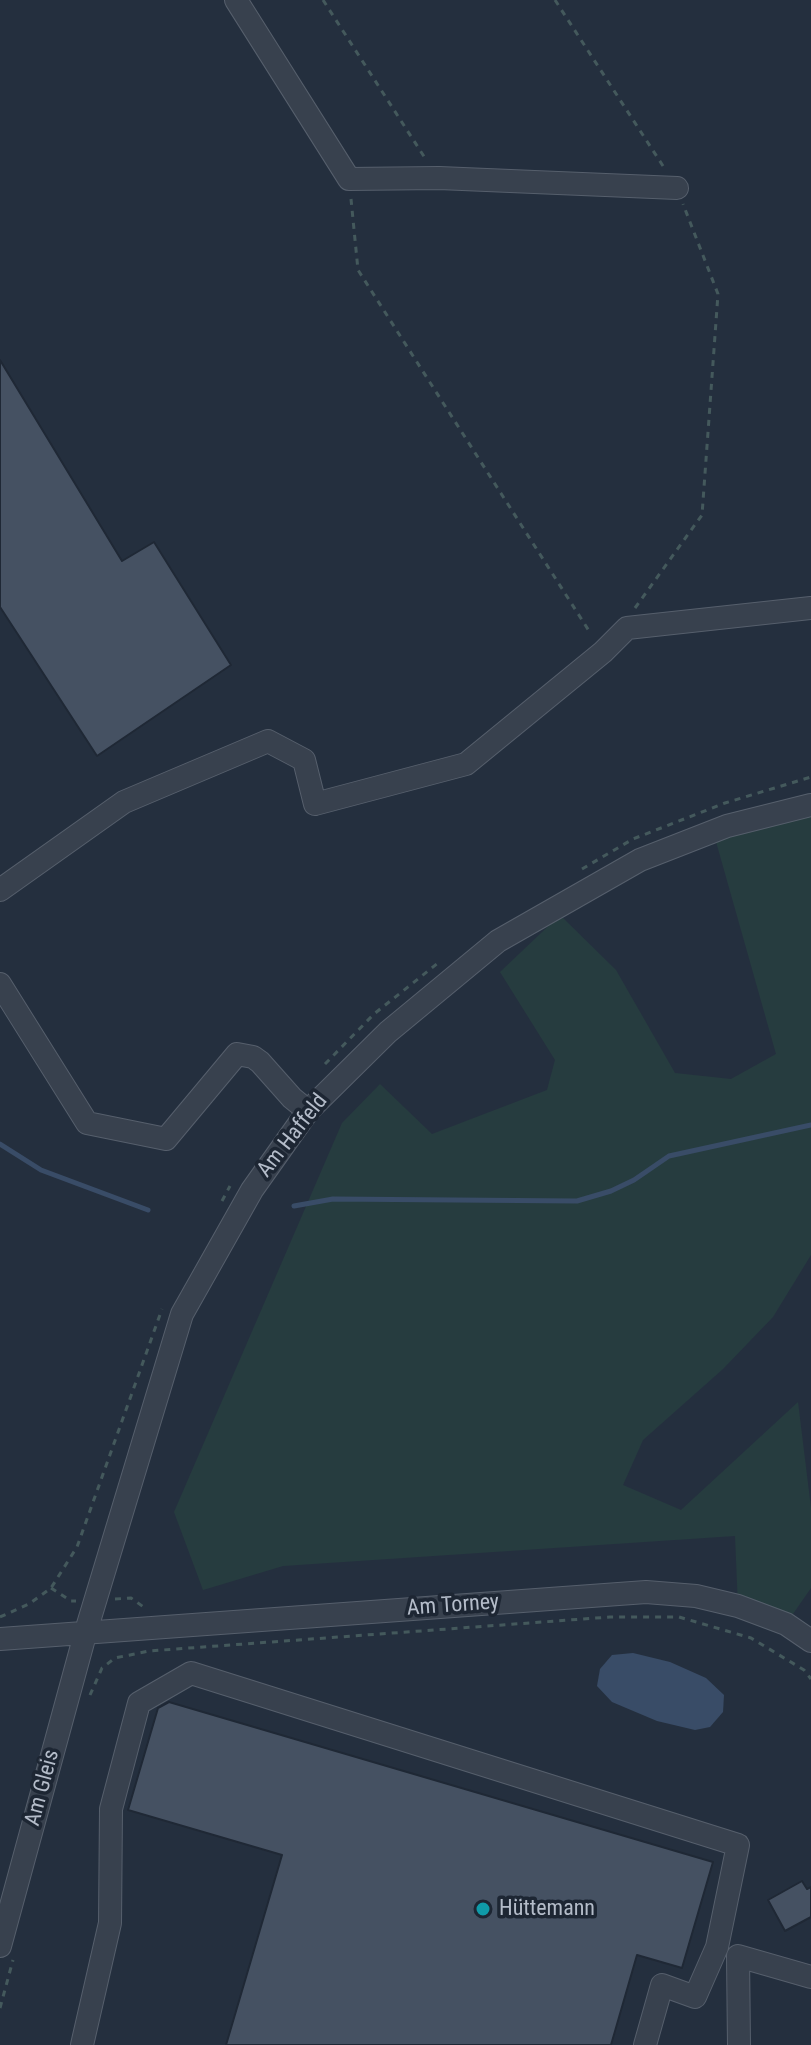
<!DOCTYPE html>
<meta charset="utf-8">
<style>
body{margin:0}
canvas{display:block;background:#242f3e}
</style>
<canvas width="811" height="2045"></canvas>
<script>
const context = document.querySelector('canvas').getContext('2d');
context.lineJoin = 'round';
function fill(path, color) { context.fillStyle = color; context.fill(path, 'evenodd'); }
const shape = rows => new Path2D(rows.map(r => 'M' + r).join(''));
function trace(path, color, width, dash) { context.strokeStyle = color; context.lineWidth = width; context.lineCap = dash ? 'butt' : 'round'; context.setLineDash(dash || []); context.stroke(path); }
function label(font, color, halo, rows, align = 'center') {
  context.font = font + ' "Roboto Condensed",sans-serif'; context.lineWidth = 7; context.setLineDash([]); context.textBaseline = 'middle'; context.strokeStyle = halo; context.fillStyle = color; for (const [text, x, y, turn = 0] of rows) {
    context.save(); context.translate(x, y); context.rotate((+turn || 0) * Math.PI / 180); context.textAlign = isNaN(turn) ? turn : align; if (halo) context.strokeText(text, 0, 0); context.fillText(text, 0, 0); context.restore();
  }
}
fill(shape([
 [811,805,811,1255,773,1317,723,1369,643,1440,623,1485,681,1510,798,1402,811,1508,811,1588,786,1624,738,1606,735,1536,283,1566,203,1590,174,1512,342,1123,380,1084,432,1134,547,1090,555,1060,500,972,560,915,616,970,675,1073,731,1079,776,1054,713,831]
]), '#263c3f');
fill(shape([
 [633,1653,670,1662,706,1678,724,1695,723,1712,710,1727,695,1730,657,1721,612,1702,597,1686,600,1669,612,1655]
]), '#394c67');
trace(shape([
 [0,1144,41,1170,148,1210],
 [294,1206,333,1199,577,1201,611,1191,634,1180,669,1156,811,1125]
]), '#394c67', 5);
const building = shape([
 [0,360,122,561,154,542,231,665,97,756,0,607,0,360],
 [169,1702,713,1862,682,1968,637,1955,611,2045,226,2045,282,1855,128,1810,158,1708,169,1702],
 [802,1881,807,1889,811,1887,811,1917,785,1931,768,1900,802,1881]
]);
fill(building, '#455162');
trace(building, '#1f2835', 2);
const minor = shape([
 [236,0,349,179,439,178,677,188],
 [0,890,124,802,268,741,304,760,315,804,466,764,603,652,627,628,811,608],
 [0,984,87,1123,166,1139,237,1054,253,1057,260,1062,292,1098,308,1111],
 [0,1639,646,1592,696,1596,738,1606,786,1624,811,1641],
 [0,1946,86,1631,182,1314,252,1190,308,1111,388,1032,498,941,640,860,727,826,811,805],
 [82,2045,110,1923,111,1809,139,1703,191,1673,738,1845,717,1947,695,1997,662,1985,645,2045],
 [739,2045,738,1956,811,1977]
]);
trace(minor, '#565f6c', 24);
trace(shape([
 [323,0,425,158],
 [555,0,665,169],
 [351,199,358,270,591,634],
 [635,608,702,515,718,294,683,204],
 [582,869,633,839,725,803,811,777],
 [325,1064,374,1014,438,963],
 [222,1201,230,1186],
 [51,1588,71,1601,76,1601],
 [115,1599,131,1598,145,1608],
 [0,1617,29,1604,51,1588,77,1547,162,1309],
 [90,1695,102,1668,115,1658,149,1651,610,1617,679,1617,751,1638,804,1670,811,1679],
 [0,2008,13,1960]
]), '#44595c', 3, [6, 6]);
trace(minor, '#38414e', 22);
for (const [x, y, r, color] of [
 [483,1909,8,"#0f9aa8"]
]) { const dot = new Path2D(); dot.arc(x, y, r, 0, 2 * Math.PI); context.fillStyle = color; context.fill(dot); trace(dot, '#1d2633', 3); }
label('22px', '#b4bcc9', '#1d2633', [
 ["Am Haffeld",293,1136,-52],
 ["Am Torney",453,1606,-4],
 ["Am Gleis",43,1788,-75]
]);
label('22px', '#b4bcc9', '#1d2633', [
 ["Hüttemann",499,1909]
], 'left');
</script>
